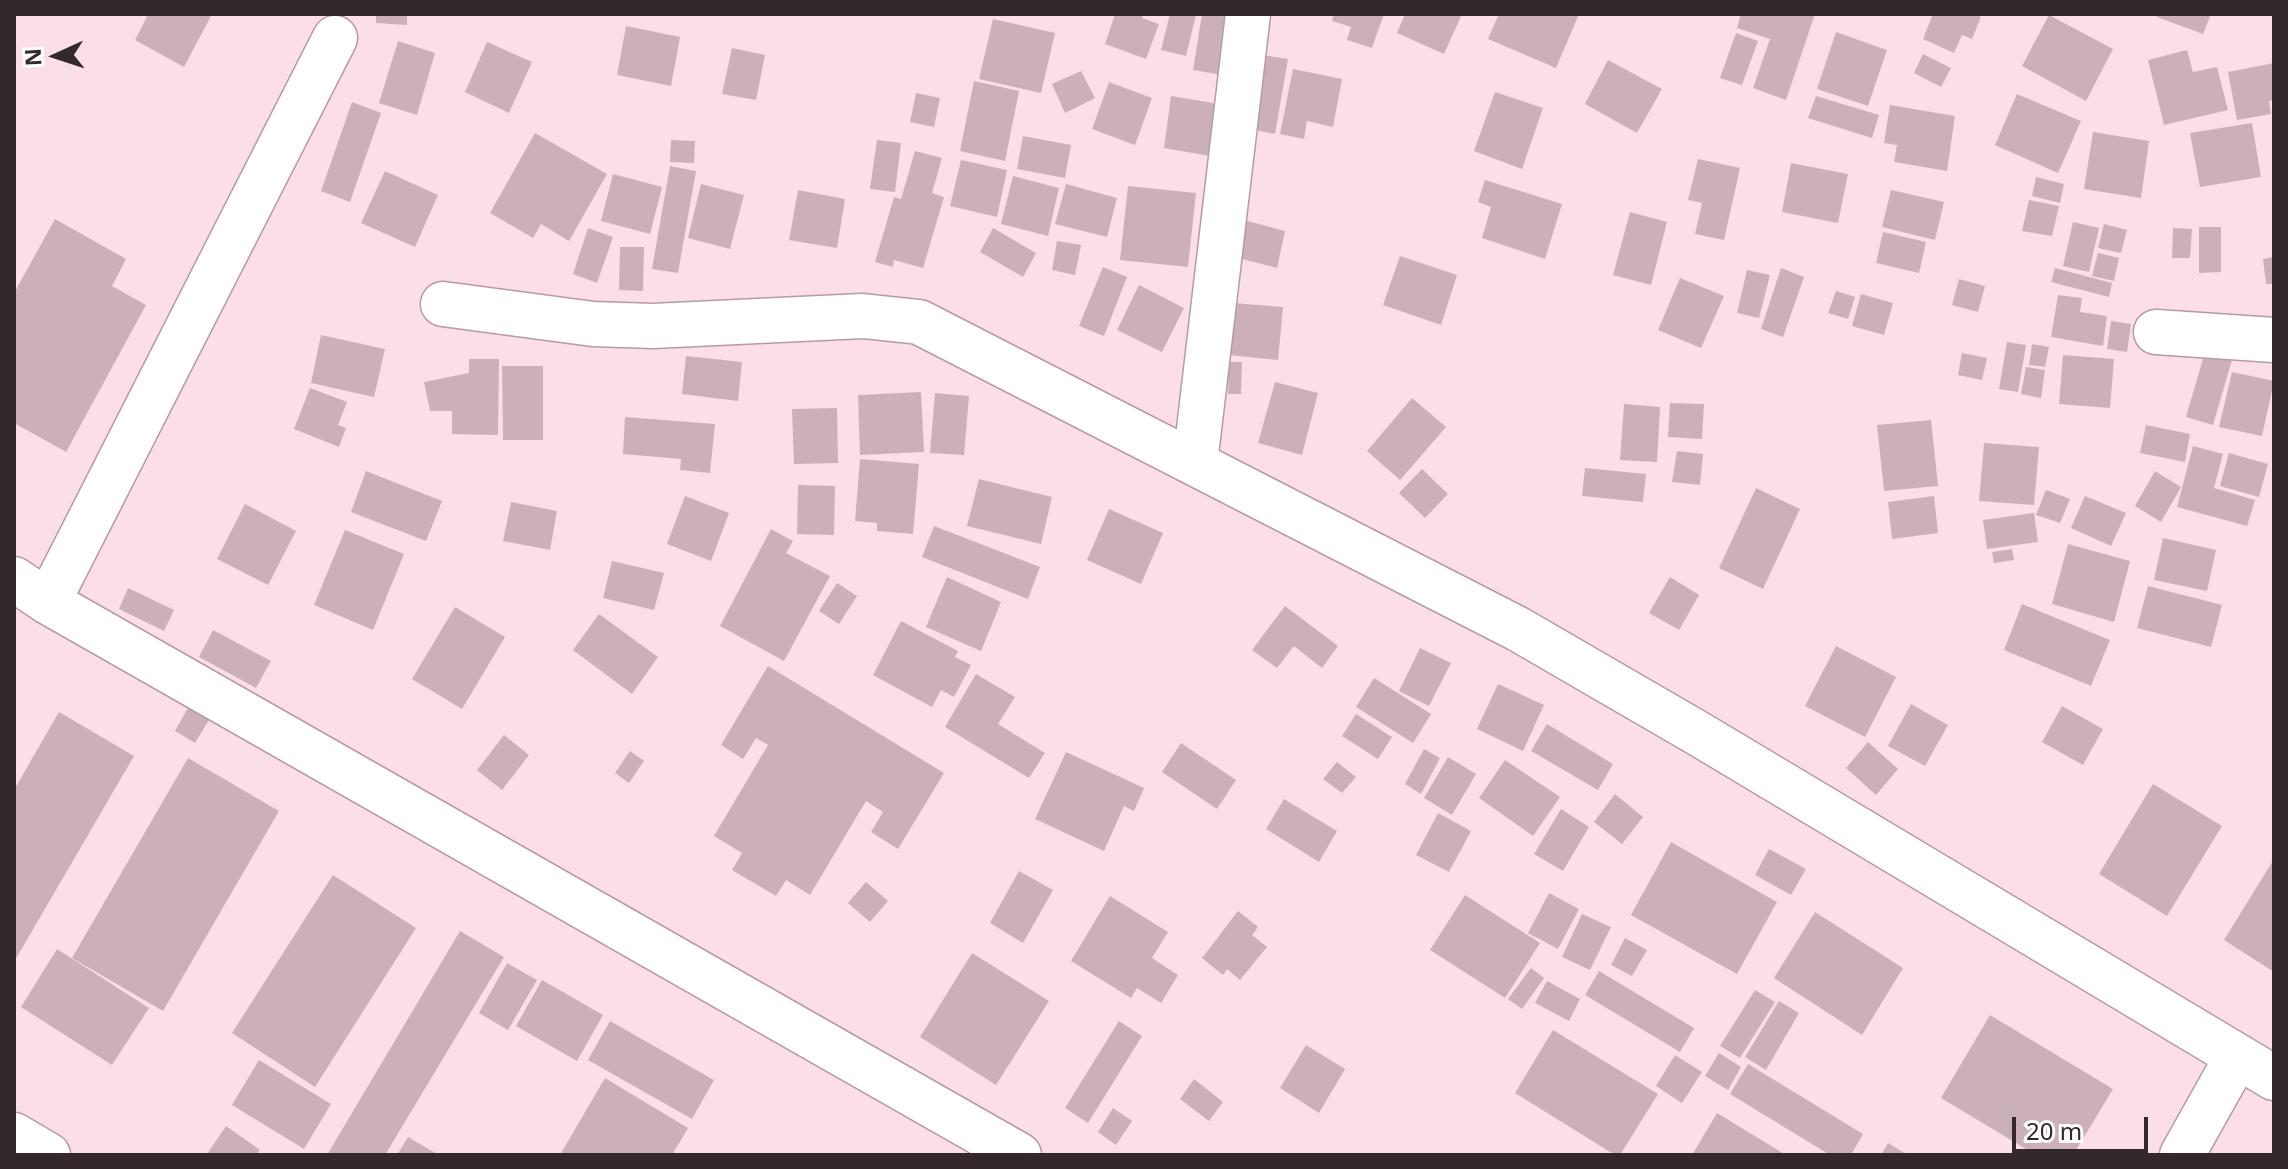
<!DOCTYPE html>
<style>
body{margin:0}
#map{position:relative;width:2288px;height:1169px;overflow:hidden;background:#fcdfe6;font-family:"Noto Sans",sans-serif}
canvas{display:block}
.frame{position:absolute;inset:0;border:16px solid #33282b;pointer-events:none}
.north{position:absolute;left:16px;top:16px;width:80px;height:80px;-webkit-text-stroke:6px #fff;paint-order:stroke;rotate:267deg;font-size:22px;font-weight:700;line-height:32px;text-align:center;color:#33282b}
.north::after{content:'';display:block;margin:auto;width:28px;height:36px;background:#33282b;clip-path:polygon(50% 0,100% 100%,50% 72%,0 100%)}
.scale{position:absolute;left:2012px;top:1117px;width:136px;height:36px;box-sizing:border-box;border:4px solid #33282b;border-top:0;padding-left:10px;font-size:24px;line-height:28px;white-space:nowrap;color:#33282b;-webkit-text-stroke:6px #fff;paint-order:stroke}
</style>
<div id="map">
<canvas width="2288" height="1169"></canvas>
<div class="frame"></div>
<div class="north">N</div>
<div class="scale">20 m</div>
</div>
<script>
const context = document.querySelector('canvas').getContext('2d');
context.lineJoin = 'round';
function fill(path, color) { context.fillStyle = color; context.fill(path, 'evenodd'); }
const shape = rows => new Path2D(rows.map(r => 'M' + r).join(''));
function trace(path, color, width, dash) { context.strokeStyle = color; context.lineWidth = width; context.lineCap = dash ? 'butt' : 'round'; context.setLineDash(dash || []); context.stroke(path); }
fill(shape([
 [142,14,212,14,184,67,135,40,147,17],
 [376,14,407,14,407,25,376,23],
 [1115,14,1143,14,1142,18,1159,24,1146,59,1105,44],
 [1170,14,1196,15,1186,56,1161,50],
 [1202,14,1226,14,1222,75,1193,70],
 [1334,14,1384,14,1372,48,1347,40,1351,27,1332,21],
 [1405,14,1462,14,1444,54,1397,33],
 [1499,14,1579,14,1556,68,1488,39],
 [1741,14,1815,14,1786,100,1753,88,1770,39,1737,28],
 [1933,14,1974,14,1981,17,1972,39,1962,35,1954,53,1923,39],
 [2158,14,2211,14,2203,34,2157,17],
 [2049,15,2113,49,2086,101,2022,66],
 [993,19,1055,33,1041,93,979,79],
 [626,26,680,37,671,86,617,75],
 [1836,32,1887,50,1868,106,1817,89],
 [1736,33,1758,41,1742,85,1720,78],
 [398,41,435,53,417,115,379,103],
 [487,42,532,62,509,113,465,92],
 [732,48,765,55,756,100,722,94],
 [2187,50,2193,72,2217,67,2228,110,2164,125,2148,60],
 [1256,54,1288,59,1275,134,1244,128],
 [1923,54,1951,68,1941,87,1914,73],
 [1608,60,1662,89,1637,133,1585,104],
 [2274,63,2274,100,2269,101,2271,114,2237,120,2228,72],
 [1293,69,1342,79,1333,127,1307,121,1304,139,1280,134],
 [1081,71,1095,98,1065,113,1052,84],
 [974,81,1019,91,1005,161,960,151],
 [1109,82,1152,98,1135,145,1092,129],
 [1495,92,1543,108,1522,169,1474,151],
 [916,93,940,98,934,127,910,122],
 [2017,94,2081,121,2058,173,1995,145],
 [1171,96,1219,104,1210,156,1164,148],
 [1816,96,1879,115,1872,138,1808,118],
 [352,102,381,113,350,202,321,191],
 [1890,105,1955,116,1947,171,1894,162,1897,145,1884,143],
 [2252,123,2261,177,2200,187,2190,133],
 [2093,132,2149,141,2141,198,2084,189],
 [535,133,607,174,569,241,541,224,533,238,490,213],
 [1023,136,1071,145,1065,178,1017,169],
 [671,140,695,141,694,163,670,162],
 [877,140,901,143,895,192,870,189],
 [915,151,942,158,932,193,944,197,923,268,894,260,893,267,875,262,894,197,901,199],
 [1698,159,1740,168,1724,240,1695,234,1702,203,1688,200],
 [961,160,1007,170,997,217,950,206],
 [1791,163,1848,174,1838,223,1782,212],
 [670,166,696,171,678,273,652,269],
 [385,171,438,195,415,247,361,223],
 [613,174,662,187,650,234,601,221],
 [1013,176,1059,188,1048,236,1001,224],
 [2036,177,2064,184,2060,203,2032,196],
 [1485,180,1562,204,1545,259,1482,238,1491,207,1478,202],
 [701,184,744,195,730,249,688,238],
 [1066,184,1117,198,1107,237,1055,224],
 [1128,186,1196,193,1188,267,1120,260],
 [798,190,845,199,837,248,789,240],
 [1891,190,1944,202,1935,240,1882,227],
 [2029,200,2059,206,2052,236,2022,231],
 [1630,212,1667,222,1651,285,1613,275],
 [55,219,126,259,112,286,146,305,66,452,14,423,14,293],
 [1244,220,1285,231,1277,268,1235,257],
 [2073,222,2099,228,2089,272,2063,266],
 [2104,224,2127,230,2121,253,2098,248],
 [2199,227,2221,227,2221,272,2199,273],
 [588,228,613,237,597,283,573,274],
 [993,228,1036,253,1023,277,980,252],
 [2173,228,2192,229,2190,258,2172,258],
 [1883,232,1926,242,1919,273,1876,263],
 [1057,241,1081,245,1075,275,1052,270],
 [620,247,644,247,643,291,619,290],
 [2098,253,2119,258,2114,281,2092,276],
 [1400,256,1457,275,1441,325,1383,305],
 [2274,257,2274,284,2266,284,2263,259],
 [1103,267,1127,277,1104,336,1079,326],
 [1781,268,1804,277,1783,337,1761,329],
 [2055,268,2112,283,2109,297,2051,282],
 [1747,270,1770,275,1759,318,1737,313],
 [1680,278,1724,296,1701,348,1658,330],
 [1959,279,1985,286,1978,312,1952,305],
 [1139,285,1184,308,1162,352,1117,330],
 [1836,291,1855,297,1848,319,1828,313],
 [1861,294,1893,303,1884,335,1852,326],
 [2058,295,2082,298,2080,312,2107,316,2103,346,2051,337],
 [1233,303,1283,307,1278,360,1228,355],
 [2111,321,2131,324,2127,352,2107,349],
 [321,335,385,349,374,397,311,383],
 [2007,342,2026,345,2018,392,1999,389],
 [2032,344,2049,347,2045,367,2029,365],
 [2205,352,2232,360,2213,425,2186,417],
 [1962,353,1987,358,1982,380,1958,375],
 [2063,355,2114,359,2110,408,2059,404],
 [686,356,742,362,738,401,682,394],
 [469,359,499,359,498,435,452,434,452,411,430,411,424,382,469,373],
 [1229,362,1242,362,1241,394,1228,394],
 [502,366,543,366,543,440,503,440],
 [2026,367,2045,370,2041,398,2021,394],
 [2232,372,2274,381,2262,436,2219,427],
 [1275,382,1318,393,1302,455,1258,443],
 [310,388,347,402,338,425,346,428,339,447,294,429],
 [921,392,924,452,860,455,858,395],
 [935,393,969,396,964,455,930,453],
 [1412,398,1446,427,1400,480,1367,451],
 [1670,403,1704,404,1702,439,1668,437],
 [1624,404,1660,407,1657,462,1620,460],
 [837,408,838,463,794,464,792,409],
 [625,417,715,424,710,473,680,470,681,459,623,454],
 [1931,420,1938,486,1884,491,1877,425],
 [2146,425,2190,434,2185,462,2140,453],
 [1984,443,2039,447,2034,505,1979,501],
 [2193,446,2223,454,2214,488,2255,500,2247,526,2177,507],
 [1677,451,1703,454,1700,485,1672,482],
 [2229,453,2268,464,2259,497,2220,486],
 [860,459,919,464,913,534,877,531,877,523,855,521],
 [1585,468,1646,474,1643,502,1582,496],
 [1422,469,1448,494,1425,518,1399,493],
 [366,471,442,501,426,541,351,512],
 [2155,471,2181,487,2161,522,2135,506],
 [979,479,1052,497,1041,544,967,526],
 [798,485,835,486,834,535,797,534],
 [1756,488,1800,509,1763,589,1719,568],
 [2046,490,2070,499,2060,523,2036,515],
 [685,496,729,513,711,561,667,544],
 [1934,496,1938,533,1892,539,1888,502],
 [2085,496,2126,513,2111,546,2071,528],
 [511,502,557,511,550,550,503,541],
 [245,504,296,531,268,585,217,559],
 [1109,509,1163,533,1141,584,1087,560],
 [2034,513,2038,542,1987,549,1983,520],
 [934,526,1040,567,1028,599,922,557],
 [771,529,793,541,786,553,830,576,784,661,720,626],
 [345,530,404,554,373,630,314,605],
 [2163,538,2216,550,2207,591,2154,580],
 [2068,544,2130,561,2114,622,2052,604],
 [2012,549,2014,560,1994,563,1992,552],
 [612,561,664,573,654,610,603,598],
 [947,577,1001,602,981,651,926,627],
 [1670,577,1699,595,1679,630,1649,613],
 [837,583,857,596,839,624,819,611],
 [2148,586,2222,605,2211,647,2137,628],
 [128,588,174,610,164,631,119,609],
 [2022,604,2110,640,2091,686,2004,650],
 [1285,606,1338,646,1322,668,1294,646,1277,668,1252,650],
 [455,607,505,637,462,709,412,679],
 [599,614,658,657,632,694,573,650],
 [901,621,958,651,955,657,971,665,954,697,941,690,932,707,873,675],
 [213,630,271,661,256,688,199,657],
 [1836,646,1896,677,1865,737,1805,706],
 [1420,648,1451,663,1429,706,1399,691],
 [768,666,944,773,898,849,871,832,883,812,866,801,810,895,786,880,776,896,732,870,742,853,714,836,768,745,756,738,743,759,721,745],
 [976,674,1015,697,998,724,1045,753,1029,778,945,727],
 [1374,678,1431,714,1413,743,1356,707],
 [1498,684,1544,705,1523,751,1477,729],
 [1911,704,1948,725,1925,766,1888,746],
 [189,706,210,718,195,743,175,731],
 [2062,706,2103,729,2083,765,2042,742],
 [59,712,134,756,14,962,14,790],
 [1356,714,1392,737,1378,759,1342,736],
 [1547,724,1613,764,1598,790,1531,751],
 [504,735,529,755,502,790,477,770],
 [1868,742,1898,769,1876,795,1846,768],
 [1181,743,1236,780,1217,809,1162,772],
 [1424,749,1440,758,1421,794,1405,784],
 [630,751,644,761,629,783,615,773],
 [1066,752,1144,788,1134,811,1124,806,1104,851,1035,819],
 [1448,757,1476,774,1452,815,1424,798],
 [188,758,279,811,163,1011,72,958],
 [1505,760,1560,797,1533,836,1479,798],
 [1337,762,1356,777,1342,793,1323,779],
 [2153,784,2222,826,2167,916,2099,874],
 [1615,794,1643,817,1622,844,1594,822],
 [1284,799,1337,831,1319,862,1266,829],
 [1561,809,1589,827,1563,871,1534,854],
 [1438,813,1471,831,1449,872,1416,855],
 [1671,842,1777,902,1737,974,1631,915],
 [1769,849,1806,869,1791,895,1755,875],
 [2274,859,2274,972,2224,940],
 [1019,871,1053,890,1023,943,990,923],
 [333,875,416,928,315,1087,232,1033],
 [866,882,888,901,870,922,848,903],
 [1549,893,1579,909,1558,949,1528,933],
 [1465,895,1540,943,1505,998,1430,950],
 [1110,896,1168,932,1152,958,1178,975,1161,1003,1137,988,1131,998,1071,961],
 [1238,911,1258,927,1252,935,1267,947,1240,980,1227,969,1223,975,1202,958],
 [1815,912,1903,968,1862,1035,1774,978],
 [1582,914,1611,927,1590,970,1562,957],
 [460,931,504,957,385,1155,327,1155],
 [1625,938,1647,950,1632,976,1611,965],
 [57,949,149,1008,112,1065,21,1007],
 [972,953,1049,1001,996,1085,920,1037],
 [507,963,537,980,508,1030,479,1013],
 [1531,968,1544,978,1522,1009,1508,999],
 [1599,971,1694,1028,1680,1052,1585,995],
 [542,980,603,1015,577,1061,516,1026],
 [1547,981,1580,999,1569,1021,1535,1003],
 [1755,990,1775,1002,1740,1058,1720,1046],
 [1779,1001,1799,1013,1766,1070,1745,1057],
 [1990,1015,2113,1089,2073,1155,2036,1155,1941,1098],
 [610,1021,714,1080,692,1119,588,1060],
 [1119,1021,1142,1036,1088,1123,1065,1108],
 [1553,1030,1658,1094,1620,1155,1615,1155,1515,1093],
 [1306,1045,1345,1069,1319,1113,1280,1088],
 [1719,1053,1741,1067,1728,1090,1705,1076],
 [1675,1055,1702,1072,1682,1103,1656,1086],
 [259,1060,331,1104,304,1149,232,1105],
 [1748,1064,1863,1134,1851,1155,1830,1155,1730,1094],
 [605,1078,688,1128,672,1155,560,1155],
 [1194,1079,1223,1102,1209,1121,1180,1099],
 [1113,1108,1132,1121,1116,1145,1098,1132],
 [1717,1113,1786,1155,1692,1155],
 [226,1126,260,1150,256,1155,207,1154],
 [408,1137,439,1155,397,1155],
 [1888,1143,1908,1155,1881,1155]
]), '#ccb0b7');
const minor = shape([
 [443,304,593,324,653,326,863,316,919,322,1518,629,1699,734,2274,1078],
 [2156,332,2274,340],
 [1195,463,1248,14],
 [14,579,48,602,1019,1155],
 [48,602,335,38],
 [2182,1155,2237,1057]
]);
const trunk = shape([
 [14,1135,48,1155]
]);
trace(minor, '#b79ba3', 47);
trace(trunk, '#b79ba3', 47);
trace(minor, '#fff', 44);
trace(trunk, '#fff', 44);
</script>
